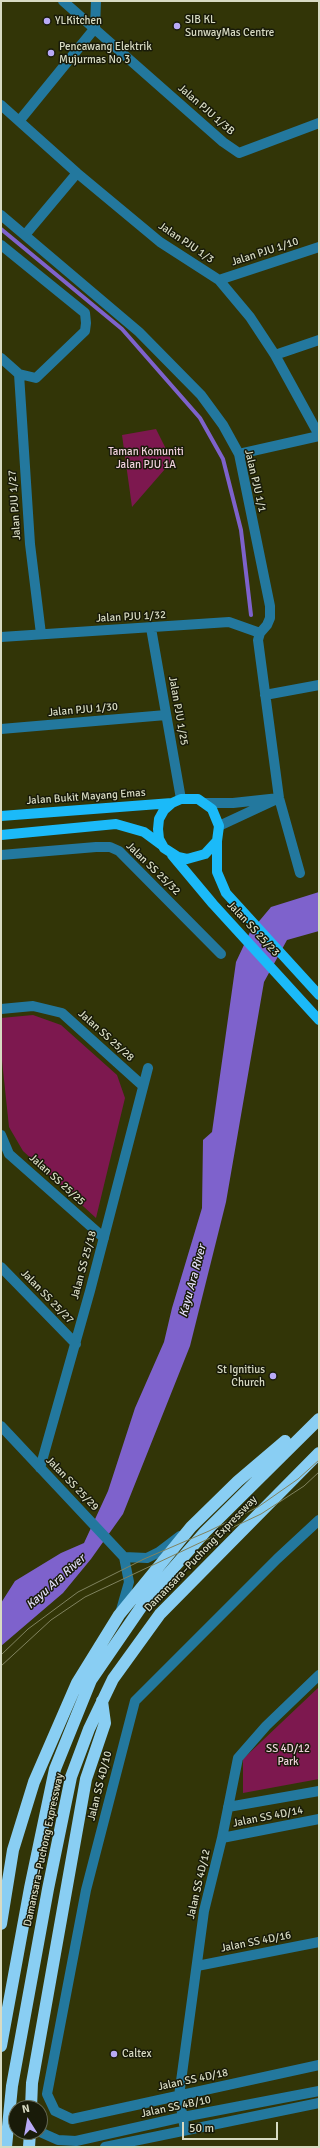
<!DOCTYPE html>
<meta charset="utf-8">
<style>
body{margin:0}
#map{position:relative;width:320px;height:2148px;overflow:hidden;background:#323507;font-family:Signika,sans-serif}
canvas{display:block}
.frame{position:absolute;inset:0;border:2px solid #d8dbc3;pointer-events:none}
.north{position:absolute;left:8px;top:2100px;width:40px;height:40px;box-sizing:border-box;background:#191b09;border:1px solid #656853;border-radius:50%;rotate:349deg;font-size:11px;font-weight:700;line-height:16px;text-align:center;color:#d8dbc3}
.north::after{content:'';display:block;margin:auto;width:14px;height:18px;background:#b9aaf7;clip-path:polygon(50% 0,100% 100%,50% 72%,0 100%)}
.scale{position:absolute;left:182px;top:2122px;width:96px;height:18px;box-sizing:border-box;border:2px solid #d8dbc3;border-top:0;padding-left:5px;font-size:12px;line-height:14px;white-space:nowrap;color:#d8dbc3;-webkit-text-stroke:3px #191b09;paint-order:stroke}
</style>
<div id="map">
<canvas width="320" height="2148"></canvas>
<div class="frame"></div>
<div class="north">N</div>
<div class="scale">50 m</div>
</div>
<script>
const context = document.querySelector('canvas').getContext('2d');
context.lineJoin = 'round';
function fill(path, color) { context.fillStyle = color; context.fill(path, 'evenodd'); }
const shape = rows => new Path2D(rows.map(r => 'M' + r).join(''));
function trace(path, color, width, dash) { context.strokeStyle = color; context.lineWidth = width; context.lineCap = dash ? 'butt' : 'round'; context.setLineDash(dash || []); context.stroke(path); }
function label(font, color, halo, rows, align = 'center') {
  context.font = font + ' Signika,sans-serif'; context.lineWidth = 3; context.setLineDash([]); context.textBaseline = 'middle'; context.strokeStyle = halo; context.fillStyle = color; for (const [text, x, y, turn = 0] of rows) {
    context.save(); context.translate(x, y); context.rotate((+turn || 0) * Math.PI / 180); context.textAlign = isNaN(turn) ? turn : align; if (halo) context.strokeText(text, 0, 0); context.fillText(text, 0, 0); context.restore();
  }
}
fill(shape([
 [156,429,172,461,132,507,122,435],
 [33,1015,61,1025,117,1075,125,1098,96,1218,23,1151,9,1127,1,1051,1,1018],
 [319,1687,319,1779,243,1793,243,1759]
]), '#7d184f');
fill(shape([
 [319,892,319,931,287,940,264,982,226,1202,190,1346,123,1514,91,1559,63,1593,1,1646,1,1603,15,1581,61,1553,84,1543,108,1491,135,1408,164,1342,172,1308,202,1208,203,1140,212,1132,236,962,250,932,271,907]
]), '#7e62cc');
trace(shape([
 [1,229,122,329,200,418,223,459,241,530,251,615]
]), '#7e62cc', 4);
trace(shape([
 [63,1,223,142,239,153,319,123],
 [1,105,77,173,160,242,219,280,250,317,275,355,319,435],
 [20,120,95,28,96,1],
 [1,215,139,332,201,395,223,425,239,454,270,606,270,618,267,625,260,633,258,640,279,798,300,873],
 [25,235,77,173],
 [1,245,85,313,86,323,85,331,36,378,19,374,1,358],
 [219,280,319,247],
 [275,355,319,340],
 [19,374,30,544,41,634],
 [239,454,319,436],
 [151,628,181,799],
 [1,637,229,622,260,633],
 [265,695,319,685],
 [1,729,166,715],
 [205,803,233,803,279,798],
 [219,826,277,799],
 [1,855,96,847,110,847,119,851,221,954],
 [1,1009,33,1006,62,1013,143,1086],
 [1,1135,9,1154,104,1238],
 [1,1267,76,1344],
 [1,1426,124,1557,129,1582,121,1610],
 [40,1468,90,1291,148,1068],
 [319,1520,277,1559,135,1701,86,1890,47,2094,55,2111,72,2119,319,2065],
 [124,1557,147,1558,159,1552,180,1536],
 [228,1807,319,1791],
 [222,1838,319,1819],
 [197,1966,319,1942],
 [185,2130,179,2096,204,1911,222,1838,238,1758,266,1726,319,1675],
 [40,2132,58,2140,76,2141,183,2117,319,2091],
 [105,2147,319,2103]
]), '#23789e', 10);
trace(shape([
 [1,816,172,803],
 [1,835,116,824,144,832,163,846],
 [217,841,205,854,187,859,178,857,164,848,159,839,158,829,159,819,164,810,172,803,181,799,198,799,212,809,219,826,217,841,217,872,226,893,319,995],
 [172,855,213,904,319,1020]
]), '#1bbaf9', 10);
trace(shape([
 [1,1924,13,1850,34,1782,77,1683,119,1615,191,1527,238,1481,285,1441],
 [1,2046,30,1888,55,1769,91,1680,148,1597,205,1532,319,1419],
 [31,2108,32,2083,86,1779,105,1723,102,1701],
 [6,2147,12,2086,48,1889,71,1777,89,1729,113,1679,160,1614,319,1453],
 [29,2147,30,2132]
]), '#89cef3', 12);
trace(shape([
 [1,1655,28,1629,78,1592,144,1559,209,1531,258,1507,298,1479,319,1460],
 [1,1666,51,1620,85,1597,261,1514,304,1486,319,1472]
]), '#80835f', 1);
for (const [x, y, r, color] of [
 [47,21,4,"#b9aaf7"],
 [177,26,4,"#b9aaf7"],
 [51,53,4,"#b9aaf7"],
 [273,1376,4,"#b9aaf7"],
 [114,2054,4,"#b9aaf7"]
]) { const dot = new Path2D(); dot.arc(x, y, r, 0, 2 * Math.PI); context.fillStyle = color; context.fill(dot); trace(dot, '#191b09', 1.5); }
label('11px', '#d8dbc3', '#191b09', [
 ["SIB KL",185,20],
 ["SunwayMas Centre",185,33],
 ["YLKitchen",55,21],
 ["Pencawang Elektrik",59,47],
 ["Mujurmas No 3",59,60],
 ["St Ignitius",265,1370,"right"],
 ["Church",265,1383,"right"],
 ["Caltex",122,2054]
], 'left');
label('11px', '#d8dbc3', '#191b09', [
 ["Jalan PJU 1/3B",206,110,41],
 ["Jalan PJU 1/3",186,243,34],
 ["Jalan PJU 1/10",265,252,-18],
 ["Jalan PJU 1/1",255,481,77],
 ["Jalan PJU 1/27",15,505,-94],
 ["Jalan PJU 1/32",131,617,-3],
 ["Jalan PJU 1/30",83,710,-5],
 ["Jalan PJU 1/25",178,711,80],
 ["Jalan Bukit Mayang Emas",86,797,-4],
 ["Jalan SS 25/32",153,869,44],
 ["Jalan SS 25/23",253,929,47],
 ["Jalan SS 25/28",106,1036,42],
 ["Jalan SS 25/25",57,1180,42],
 ["Jalan SS 25/18",84,1265,-75],
 ["Jalan SS 25/27",47,1297,46],
 ["Jalan SS 25/29",72,1484,46],
 ["Damansara–Puchong Expressway",201,1554,-46],
 ["Jalan SS 4D/10",100,1786,-76],
 ["Jalan SS 4D/14",268,1817,-11],
 ["Damansara–Puchong Expressway",44,1850,-78],
 ["Jalan SS 4D/12",199,1884,-77],
 ["Jalan SS 4D/16",256,1942,-11],
 ["Jalan SS 4D/18",193,2080,-12],
 ["Jalan SS 4B/10",176,2107,-12]
]);
label('11px', '#eed0db', '#191b09', [
 ["Taman Komuniti",146,452],
 ["Jalan PJU 1A",146,465],
 ["SS 4D/12",288,1749],
 ["Park",288,1762]
]);
label('italic 12px', '#e0dcf7', '#191b09', [
 ["Kayu Ara River",193,1281,-75],
 ["Kayu Ara River",56,1582,-42]
]);
</script>
